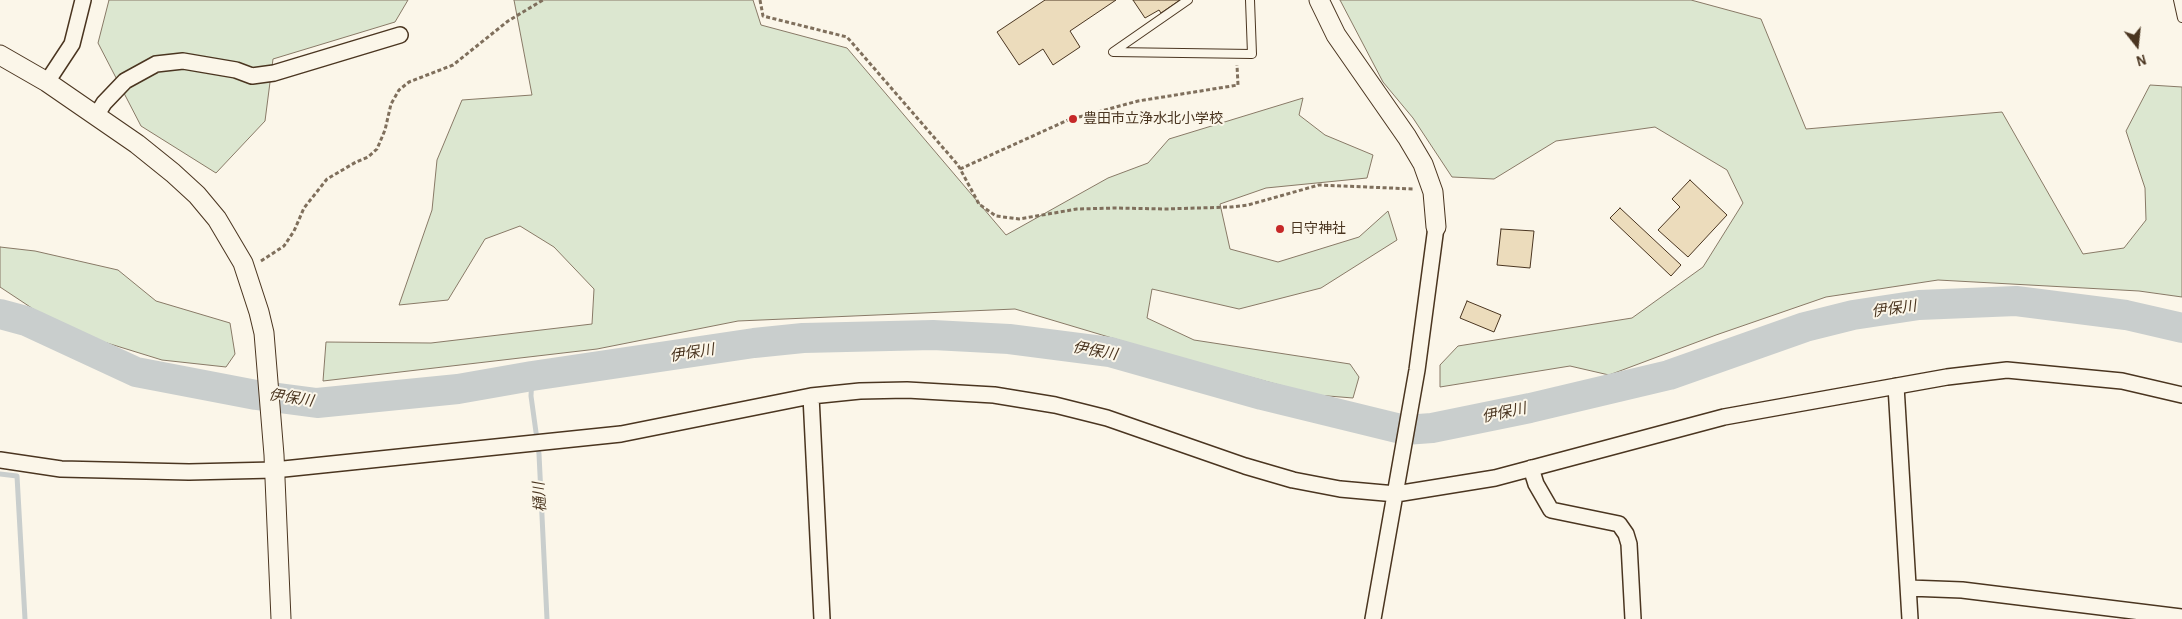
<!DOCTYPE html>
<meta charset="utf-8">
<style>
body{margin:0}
#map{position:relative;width:2182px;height:619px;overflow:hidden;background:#fbf6e9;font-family:"Alegreya Sans",sans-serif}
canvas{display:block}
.north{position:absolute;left:2112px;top:20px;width:50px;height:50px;-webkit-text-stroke:4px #fbf6e9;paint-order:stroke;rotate:164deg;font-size:14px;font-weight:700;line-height:20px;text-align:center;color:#4a3520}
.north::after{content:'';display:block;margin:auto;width:18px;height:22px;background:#4a3520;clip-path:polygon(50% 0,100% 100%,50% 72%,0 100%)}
</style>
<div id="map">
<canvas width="2182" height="619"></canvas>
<div class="north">N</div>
</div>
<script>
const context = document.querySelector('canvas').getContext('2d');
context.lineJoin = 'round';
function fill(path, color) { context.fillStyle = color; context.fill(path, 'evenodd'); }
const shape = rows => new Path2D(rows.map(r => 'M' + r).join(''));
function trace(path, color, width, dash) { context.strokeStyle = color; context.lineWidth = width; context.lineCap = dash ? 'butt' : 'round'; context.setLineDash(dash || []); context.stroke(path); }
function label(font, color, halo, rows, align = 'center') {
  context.font = font + ' "Alegreya Sans","Noto Sans JP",sans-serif'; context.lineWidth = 4; context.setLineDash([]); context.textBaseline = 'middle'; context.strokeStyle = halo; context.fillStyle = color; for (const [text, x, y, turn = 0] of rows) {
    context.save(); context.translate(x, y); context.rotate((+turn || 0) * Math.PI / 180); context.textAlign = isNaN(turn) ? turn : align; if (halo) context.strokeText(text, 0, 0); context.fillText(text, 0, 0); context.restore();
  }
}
const green = shape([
 [109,0,408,0,395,22,273,59,265,121,216,173,141,126,98,43,109,0],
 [514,0,753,0,761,25,847,48,1006,235,1108,178,1148,163,1169,139,1303,98,1299,115,1325,135,1373,155,1367,178,1266,188,1220,204,1230,249,1278,262,1359,237,1388,211,1397,240,1321,288,1239,309,1152,289,1147,318,1194,340,1350,364,1359,377,1353,398,1316,395,1169,355,1015,309,738,321,597,349,323,381,326,342,431,343,592,324,594,289,554,247,520,226,485,239,448,300,399,305,432,210,437,160,462,100,532,95,514,0],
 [1340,0,1691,0,1761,19,1806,129,2002,112,2083,254,2124,248,2146,220,2145,188,2126,131,2150,85,2182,87,2182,297,2139,291,1938,280,1826,297,1716,335,1609,375,1570,366,1440,387,1440,365,1458,346,1632,318,1703,267,1743,203,1727,170,1655,127,1556,141,1494,179,1452,177,1413,118,1383,82,1340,0],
 [0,247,35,251,118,270,156,301,230,323,235,354,226,367,162,360,65,330,0,287,0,247]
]);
fill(green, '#dce7d0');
trace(green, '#887966', 1);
trace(shape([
 [532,376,531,396,539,454,547,619],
 [0,474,17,476,25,619]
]), '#c9cecd', 5);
trace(shape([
 [0,314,26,321,136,372,256,395,317,403,458,389,532,376,754,343,803,338,933,335,1009,339,1110,352,1262,395,1405,430,1432,428,1530,408,1669,375,1805,327,1853,315,1919,305,2016,301,2126,315,2182,328]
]), '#c9cecd', 30);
const building = shape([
 [1045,0,1116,0,1070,31,1080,47,1053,65,1043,49,1019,65,997,32,1045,0],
 [1133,0,1180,0,1161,13,1159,10,1145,18,1133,0],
 [1690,180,1727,215,1688,257,1658,230,1680,207,1672,199,1690,180],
 [1620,208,1681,265,1671,276,1610,218,1620,208],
 [1501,229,1534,231,1530,268,1497,265,1501,229],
 [1467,301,1501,315,1494,332,1460,318,1467,301]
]);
fill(building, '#ecdcbc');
trace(building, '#4a3520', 1);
const service = shape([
 [1188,0,1113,52,1252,54,1250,0],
 [2178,0,2182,18]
]);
const minor = shape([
 [47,82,72,44,83,0],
 [96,116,104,103,125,81,156,64,183,61,236,70,252,76,274,73,400,35],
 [1896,386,1910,619],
 [811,396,822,619],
 [0,460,61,469,189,472,274,470,621,434,811,396,860,391,907,390,994,395,1055,405,1107,418,1245,466,1293,480,1340,489,1396,494,1495,478,1724,417,1947,377,2007,370,2122,381,2182,395],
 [1531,468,1536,484,1551,510,1619,524,1626,534,1629,544,1633,619],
 [1909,588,1962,590,2182,617],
 [1373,619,1417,370,1436,227]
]);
const tertiary = shape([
 [1319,0,1336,35,1407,137,1423,164,1433,192,1436,227],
 [0,55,47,82,137,144,173,173,197,195,217,219,243,263,259,312,264,333,274,455,281,619]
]);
trace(service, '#4a3520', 10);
trace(minor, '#4a3520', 18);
trace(tertiary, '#4a3520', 21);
trace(shape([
 [760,0,763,16,847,37,958,165,979,204,996,216,1019,219,1077,209,1115,208,1165,209,1231,207,1248,205,1319,185,1414,189],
 [960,169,1068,120,1138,101,1238,85,1237,65],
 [261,261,284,246,294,231,304,208,327,179,356,162,368,157,377,149,385,130,391,104,399,90,409,82,453,65,508,21,543,0]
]), '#7f6f5c', 3, [4, 2.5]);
trace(service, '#fbf6e9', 8);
trace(minor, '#fbf6e9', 15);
trace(tertiary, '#fbf6e9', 19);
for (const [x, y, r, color] of [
 [1073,119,5,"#c62828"],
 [1280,229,5,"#c62828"]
]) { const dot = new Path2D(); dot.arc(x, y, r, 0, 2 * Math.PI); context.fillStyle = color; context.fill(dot); trace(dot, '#fbf6e9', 2); }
label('14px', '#4a3520', '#fbf6e9', [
 ["豊田市立浄水北小学校",1083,119],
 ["日守神社",1290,229]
], 'left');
label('italic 15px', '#4a3520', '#fbf6e9', [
 ["伊保川",1894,309,-8],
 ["伊保川",1095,351,10],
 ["伊保川",692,353,-9],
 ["伊保川",291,398,9],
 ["伊保川",1504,413,-12],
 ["樋川",540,497,-94]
]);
</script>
